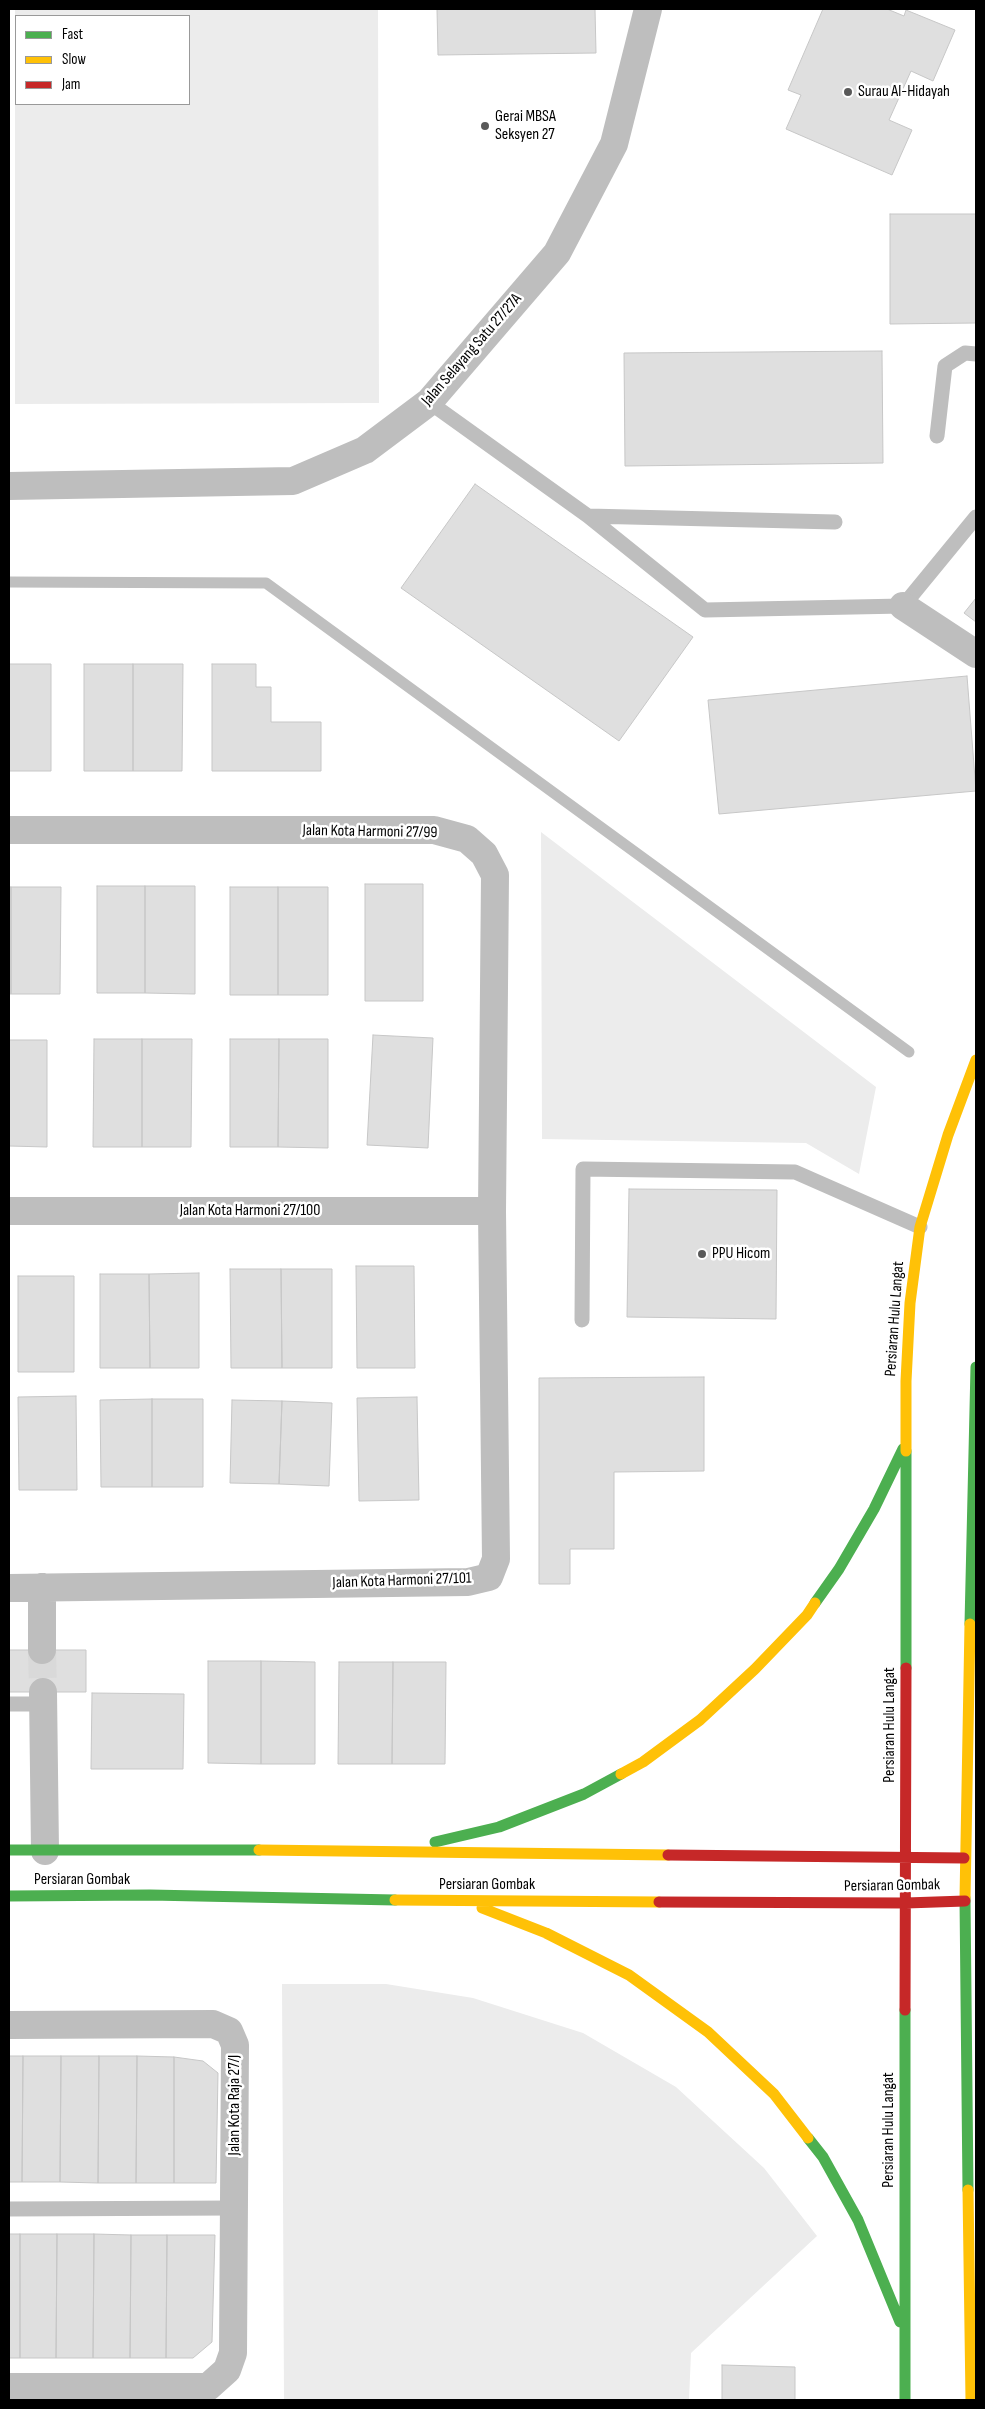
<!DOCTYPE html>
<style>
body{margin:0}
#map{position:relative;width:985px;height:2409px;overflow:hidden;background:#fff;font-family:"Sofia Sans Condensed",sans-serif}
canvas{display:block}
.frame{position:absolute;inset:0;border:10px solid #000;pointer-events:none}
.legend{position:absolute;left:15px;top:15px;width:175px;height:90px;box-sizing:border-box;background:#fff;border:1px solid #999;margin:0;padding:6px 9px;list-style:none;font-size:15px;color:#000}
.legend li{display:flex;align-items:center;gap:10px;height:25px}
.legend b{width:25px;border:1px solid #999}
</style>
<div id="map">
<canvas width="985" height="2409"></canvas>
<div class="frame"></div>
<ul class="legend">
<li><b style="height:6px;background:#4caf50"></b>Fast</li>
<li><b style="height:6px;background:#ffc107"></b>Slow</li>
<li><b style="height:6px;background:#c62828"></b>Jam</li>
</ul>
</div>
<script>
const context = document.querySelector('canvas').getContext('2d');
context.lineJoin = 'round';
function fill(path, color) { context.fillStyle = color; context.fill(path, 'evenodd'); }
const shape = rows => new Path2D(rows.map(r => 'M' + r).join(''));
function trace(path, color, width, dash) { context.strokeStyle = color; context.lineWidth = width; context.lineCap = dash ? 'butt' : 'round'; context.setLineDash(dash || []); context.stroke(path); }
function label(font, color, halo, rows, align = 'center') {
  context.font = font + ' "Sofia Sans Condensed",sans-serif'; context.lineWidth = 5; context.setLineDash([]); context.textBaseline = 'middle'; context.strokeStyle = halo; context.fillStyle = color; for (const [text, x, y, turn = 0] of rows) {
    context.save(); context.translate(x, y); context.rotate((+turn || 0) * Math.PI / 180); context.textAlign = isNaN(turn) ? turn : align; if (halo) context.strokeText(text, 0, 0); context.fillText(text, 0, 0); context.restore();
  }
}
fill(shape([
 [15,9,378,9,379,403,15,404],
 [16,16,189,16,189,104,16,104],
 [541,832,876,1087,859,1174,806,1143,542,1139],
 [282,1984,386,1984,473,1998,583,2033,676,2087,764,2168,817,2236,691,2353,689,2400,284,2400]
]), '#ececec');
trace(shape([
 [9,582,266,583,909,1052]
]), '#bfbfbf', 11);
const building = shape([
 [437,9,595,9,596,53,438,55,437,9],
 [823,9,887,9,904,16,906,10,955,30,933,81,911,71,889,120,912,130,892,175,786,129,801,95,788,90,823,9],
 [890,214,976,214,976,323,890,324,890,214],
 [882,351,883,463,625,466,624,353,882,351],
 [475,484,693,637,619,741,401,588,475,484],
 [976,598,976,622,964,613,976,598],
 [9,664,51,664,51,771,9,771,9,664],
 [84,664,133,664,133,771,84,771,84,664],
 [133,664,183,664,182,771,133,771,133,664],
 [212,664,256,664,256,687,271,687,271,722,321,722,321,771,212,771,212,664],
 [967,676,976,791,719,814,708,700,967,676],
 [365,884,423,884,423,1001,365,1001,365,884],
 [97,886,145,886,145,993,97,993,97,886],
 [145,886,195,886,195,994,145,993,145,886],
 [9,887,11,887,11,994,9,994,9,887],
 [11,887,61,887,60,994,11,994,11,887],
 [230,887,278,887,278,995,230,995,230,887],
 [278,887,328,887,328,995,278,995,278,887],
 [373,1035,433,1038,428,1148,367,1145,373,1035],
 [94,1039,142,1039,142,1147,93,1147,94,1039],
 [142,1039,192,1039,191,1147,142,1147,142,1039],
 [230,1039,279,1039,278,1147,230,1147,230,1039],
 [279,1039,328,1039,328,1148,278,1147,279,1039],
 [9,1040,47,1040,47,1147,9,1146,9,1040],
 [629,1189,777,1190,776,1319,627,1317,629,1189],
 [356,1266,414,1266,415,1368,357,1368,356,1266],
 [230,1269,281,1269,282,1368,231,1368,230,1269],
 [281,1269,332,1269,332,1368,282,1368,281,1269],
 [199,1273,199,1368,150,1368,149,1274,199,1273],
 [100,1274,149,1274,150,1368,100,1368,100,1274],
 [18,1276,74,1276,74,1372,18,1372,18,1276],
 [704,1377,704,1471,614,1472,614,1549,570,1549,570,1584,539,1584,539,1378,704,1377],
 [76,1396,77,1490,19,1490,18,1397,76,1396],
 [417,1397,419,1500,359,1501,357,1398,417,1397],
 [152,1399,152,1487,101,1487,100,1400,152,1399],
 [152,1399,203,1399,203,1487,152,1487,152,1399],
 [232,1400,282,1401,279,1484,230,1483,232,1400],
 [282,1401,332,1403,329,1486,279,1484,282,1401],
 [9,1650,86,1650,86,1692,9,1692,9,1650],
 [208,1661,261,1661,261,1764,208,1763,208,1661],
 [261,1661,315,1662,315,1764,261,1764,261,1661],
 [339,1662,393,1662,392,1764,338,1764,339,1662],
 [393,1662,446,1662,445,1764,392,1764,393,1662],
 [92,1693,184,1694,183,1769,91,1769,92,1693],
 [9,2056,23,2056,22,2182,9,2182,9,2056],
 [23,2056,61,2056,60,2182,22,2182,23,2056],
 [61,2056,99,2056,98,2183,60,2182,61,2056],
 [99,2056,137,2056,136,2183,98,2183,99,2056],
 [137,2056,174,2057,174,2183,136,2183,137,2056],
 [174,2057,203,2061,218,2073,216,2183,174,2183,174,2057],
 [9,2234,20,2234,20,2358,9,2358,9,2234],
 [20,2234,57,2234,56,2358,20,2358,20,2234],
 [57,2234,94,2234,93,2358,56,2358,57,2234],
 [94,2234,131,2235,130,2358,93,2358,94,2234],
 [131,2235,167,2235,166,2358,130,2358,131,2235],
 [167,2235,215,2235,212,2342,193,2358,166,2358,167,2235],
 [722,2365,795,2367,795,2400,722,2400,722,2365]
]);
fill(building, '#dfdfdf');
trace(building, '#c7c7c7', 1);
trace(shape([
 [42,1650,43,1692]
]), '#d9d9d9', 28, [28, 14]);
trace(shape([
 [429,402,588,516,835,522],
 [937,436,945,366,965,353,976,354],
 [588,516,705,610,903,606,976,517],
 [582,1320,583,1169,795,1172,920,1227],
 [9,1704,43,1704],
 [9,2209,234,2208]
]), '#bebebe', 15);
trace(shape([
 [9,486,293,481,365,450,429,402,557,253,614,144,648,9],
 [903,606,976,654],
 [9,830,434,830,467,839,484,854,495,875,492,1211,496,1559,489,1577,468,1582,9,1588],
 [9,1211,492,1211],
 [42,1587,42,1650],
 [43,1692,45,1851],
 [9,2025,213,2024,229,2031,235,2045,233,2353,227,2370,208,2387,9,2387]
]), '#bebebe', 28);
trace(shape([
 [815,1603,839,1569,874,1509,903,1449],
 [970,1624,976,1367],
 [906,1668,906,1451],
 [435,1842,499,1827,584,1794,621,1774],
 [9,1850,259,1850],
 [9,1896,150,1895,395,1900],
 [965,1898,968,2190],
 [808,2138,823,2157,858,2220,900,2322],
 [905,2400,905,2010]
]), '#4caf50', 11);
trace(shape([
 [906,1451,906,1381,910,1303,920,1227,948,1135,976,1060],
 [621,1774,643,1762,700,1720,755,1669,807,1615,815,1603],
 [259,1850,668,1855],
 [965,1898,970,1624],
 [395,1900,659,1902],
 [482,1908,546,1933,629,1975,708,2032,774,2094,808,2138],
 [968,2190,971,2400]
]), '#ffc107', 11);
trace(shape([
 [668,1855,964,1858],
 [659,1902,906,1903,965,1901],
 [905,2010,906,1668]
]), '#c62828', 11);
for (const [x, y, r, color] of [
 [848,92,5,"#595959"],
 [485,126,5,"#595959"],
 [702,1254,5,"#595959"]
]) { const dot = new Path2D(); dot.arc(x, y, r, 0, 2 * Math.PI); context.fillStyle = color; context.fill(dot); trace(dot, '#fff', 2); }
label('16px', '#000', '#fff', [
 ["Surau Al-Hidayah",858,92],
 ["Gerai MBSA",495,117],
 ["Seksyen 27",495,135],
 ["PPU Hicom",712,1254]
], 'left');
label('16px', '#000', '#fff', [
 ["Jalan Selayang Satu 27/27A",472,350,-49],
 ["Jalan Kota Harmoni 27/99",370,832,1],
 ["Jalan Kota Harmoni 27/100",250,1211],
 ["Persiaran Hulu Langat",895,1319,-86],
 ["Jalan Kota Harmoni 27/101",402,1581,-2],
 ["Persiaran Hulu Langat",890,1725,-90],
 ["Persiaran Gombak",82,1880],
 ["Persiaran Gombak",487,1885],
 ["Persiaran Gombak",892,1886,-1],
 ["Jalan Kota Raja 27/J",235,2105,-90],
 ["Persiaran Hulu Langat",889,2130,-90]
]);
</script>
